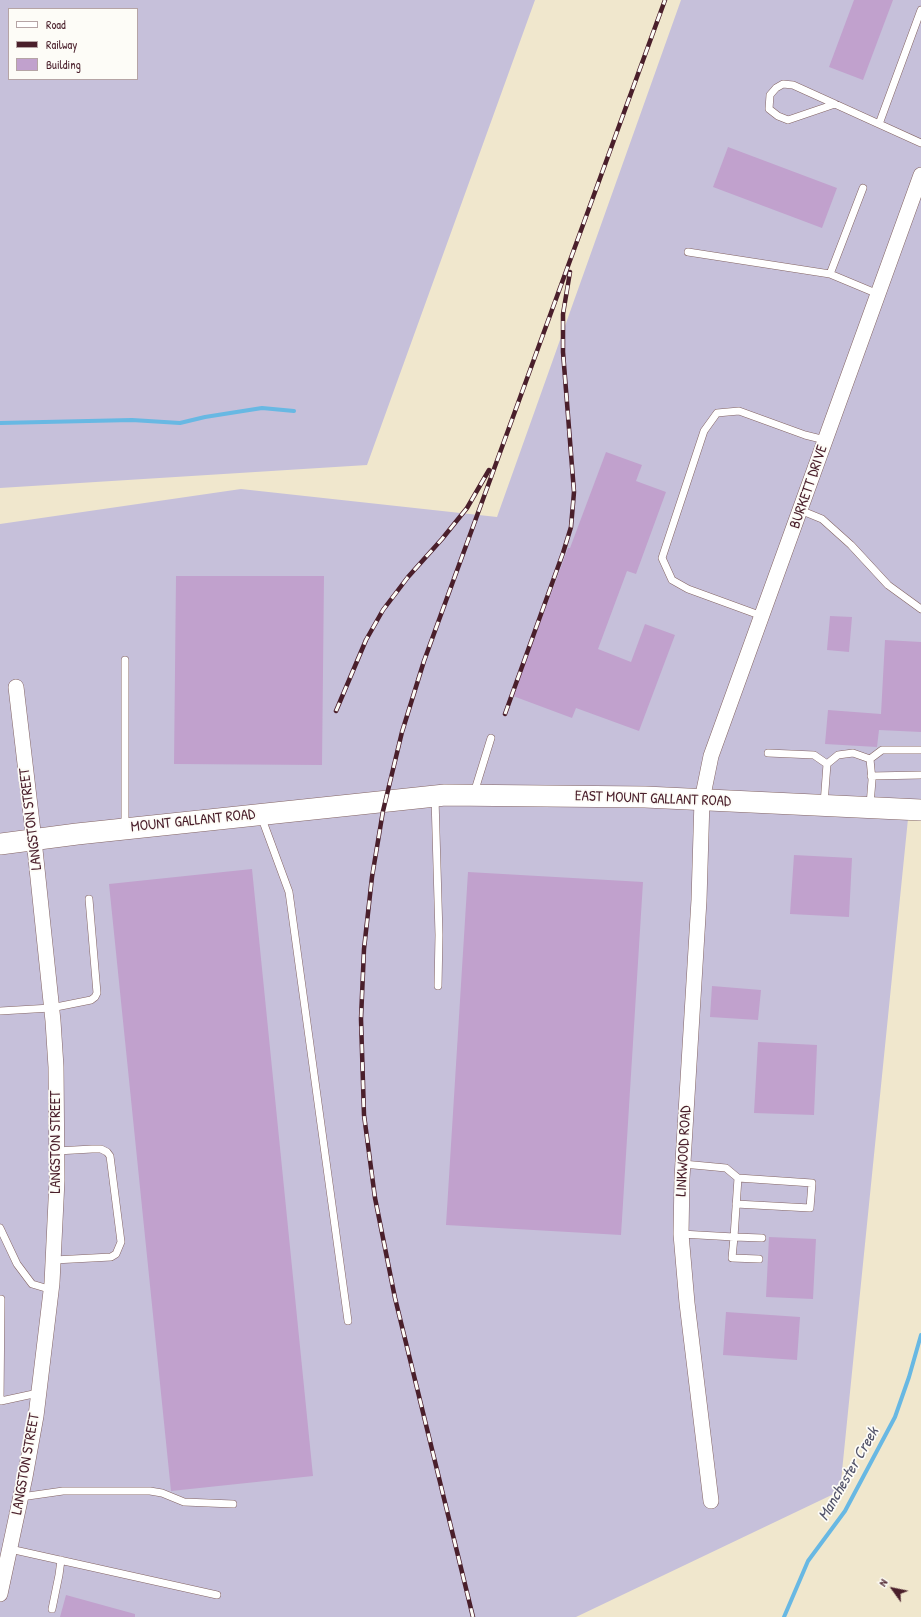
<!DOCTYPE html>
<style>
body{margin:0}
#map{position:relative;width:921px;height:1617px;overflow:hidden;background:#f0e7cd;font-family:"Patrick Hand",sans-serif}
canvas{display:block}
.legend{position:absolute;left:8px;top:8px;width:130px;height:72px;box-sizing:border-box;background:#fdfcf7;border:1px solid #b5a4a5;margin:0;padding:5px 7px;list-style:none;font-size:12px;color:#4a1f2b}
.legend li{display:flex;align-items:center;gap:8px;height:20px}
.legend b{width:20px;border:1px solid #b5a4a5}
.north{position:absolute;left:873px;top:1569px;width:40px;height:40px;-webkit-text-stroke:3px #fdfcf7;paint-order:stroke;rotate:303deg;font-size:11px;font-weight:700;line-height:16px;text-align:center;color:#4a1f2b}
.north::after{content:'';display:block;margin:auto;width:14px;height:18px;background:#4a1f2b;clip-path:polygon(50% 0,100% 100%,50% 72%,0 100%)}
</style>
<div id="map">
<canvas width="921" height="1617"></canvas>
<ul class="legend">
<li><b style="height:5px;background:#fff"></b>Road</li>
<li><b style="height:5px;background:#4a1f2b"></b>Railway</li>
<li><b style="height:11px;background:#c1a1cd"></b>Building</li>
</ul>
<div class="north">N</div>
</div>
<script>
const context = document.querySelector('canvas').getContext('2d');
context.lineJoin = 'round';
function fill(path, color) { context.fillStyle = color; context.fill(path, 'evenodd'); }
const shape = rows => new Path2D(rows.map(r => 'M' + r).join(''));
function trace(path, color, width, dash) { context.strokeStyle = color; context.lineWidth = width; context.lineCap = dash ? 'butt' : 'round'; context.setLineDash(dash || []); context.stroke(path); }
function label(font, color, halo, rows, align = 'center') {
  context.font = font + ' "Patrick Hand",sans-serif'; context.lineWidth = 3.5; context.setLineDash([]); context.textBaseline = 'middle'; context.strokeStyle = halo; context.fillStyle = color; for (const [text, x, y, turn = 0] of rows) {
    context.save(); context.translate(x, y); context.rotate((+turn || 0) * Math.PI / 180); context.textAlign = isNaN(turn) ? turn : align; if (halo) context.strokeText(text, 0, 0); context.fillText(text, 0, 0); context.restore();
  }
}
fill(shape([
 [0,0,535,0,367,465,0,488],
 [9,9,137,9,137,79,9,79],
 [681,0,921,0,921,799,910,799,840,1491,576,1617,0,1617,0,524,241,489,497,517]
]), '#c6c0da');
trace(shape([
 [0,423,132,420,180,423,205,417,262,408,294,411],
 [784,1617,808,1561,845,1511,895,1417,909,1377,921,1335]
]), '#68b8e3', 4);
fill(shape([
 [854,0,893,0,863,80,829,67],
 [728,147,837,188,822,228,713,187],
 [606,452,642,465,636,481,666,492,636,574,627,571,598,649,631,662,645,624,675,635,639,731,576,708,572,718,513,696,568,548,570,548],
 [176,576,324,576,322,765,174,764],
 [830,616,852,617,849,652,827,650],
 [885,640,921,642,921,732,879,730,877,747,825,744,828,710,881,714],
 [794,855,852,858,849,917,790,914],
 [252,869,313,1476,171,1491,109,884],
 [468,872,643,882,621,1235,446,1225],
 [712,986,761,990,758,1020,710,1017],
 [758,1042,817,1045,814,1115,754,1113],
 [769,1237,816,1239,813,1299,766,1297],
 [726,1312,800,1317,797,1360,723,1355],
 [66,1595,135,1614,135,1617,60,1617]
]), '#c1a1cd');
const lane = shape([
 [835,104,788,120,778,116,769,109,770,95,776,88,783,84,793,85,835,104,879,124,921,143],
 [879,124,921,10],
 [863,188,830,274,878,294],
 [688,252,830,274],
 [800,510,822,519,851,545,888,585,921,609],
 [762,616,688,589,672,580,662,558,704,431,717,413,739,411,805,435,825,440],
 [125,660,125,826],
 [768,753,814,755,827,764],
 [870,759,882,750,921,750],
 [871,776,921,775],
 [474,793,491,738],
 [435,798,439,935,438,986],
 [824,804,827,764,838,755,853,753,870,759,872,780,870,805],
 [261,816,289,892,348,1321],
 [0,1011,51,1008,91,1000,95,997,97,993,89,899],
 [736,1204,810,1208,812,1183,738,1178],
 [0,1228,17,1264,32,1284,52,1290],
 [681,1234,734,1237,738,1178,726,1168,683,1164],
 [759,1259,732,1258,734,1237,762,1238],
 [54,1260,111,1257,116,1254,121,1242,110,1156,107,1152,101,1149,92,1149,57,1151],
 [0,1401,1,1299],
 [1,1401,38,1393],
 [21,1497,63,1491,150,1491,162,1493,184,1502,233,1504],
 [10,1549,217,1595],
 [52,1609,59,1575,61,1560]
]);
const street = shape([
 [711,1501,687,1303,681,1234,682,1178,699,900,702,800,711,756,921,175],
 [0,1594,25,1477,36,1416,52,1283,57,1180,56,1067,53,1021,34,840,16,687]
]);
const secondary = shape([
 [0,844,77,834,445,795,645,797,921,810]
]);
trace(lane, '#846564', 8);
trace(street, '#846564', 16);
trace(secondary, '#846564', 22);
trace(lane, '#fff', 7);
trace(street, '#fff', 15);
trace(secondary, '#fff', 21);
const rail = shape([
 [336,711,366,640,383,610,408,577,442,539,467,508,489,470],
 [505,714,563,553,571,527,574,492,563,352,563,314,570,272],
 [473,1617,395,1298,375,1198,364,1115,361,1019,364,949,372,877,383,811,402,732,424,661,665,0]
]);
trace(rail, '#4a1f2b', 4.5);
trace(rail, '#fdfcf7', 3, [9]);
label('15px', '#4a1f2b', '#fdfcf7', [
 ["BURKETT DRIVE",809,487,-71],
 ["EAST MOUNT GALLANT ROAD",653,799,2],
 ["LANGSTON STREET",31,819,-97],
 ["MOUNT GALLANT ROAD",193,821,-6],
 ["LANGSTON STREET",56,1142,-90],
 ["LINKWOOD ROAD",684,1151,-87],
 ["LANGSTON STREET",26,1464,-80]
]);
label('italic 16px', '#54556b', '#fdfcf7', [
 ["Manchester Creek",849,1474,-60]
]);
</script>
